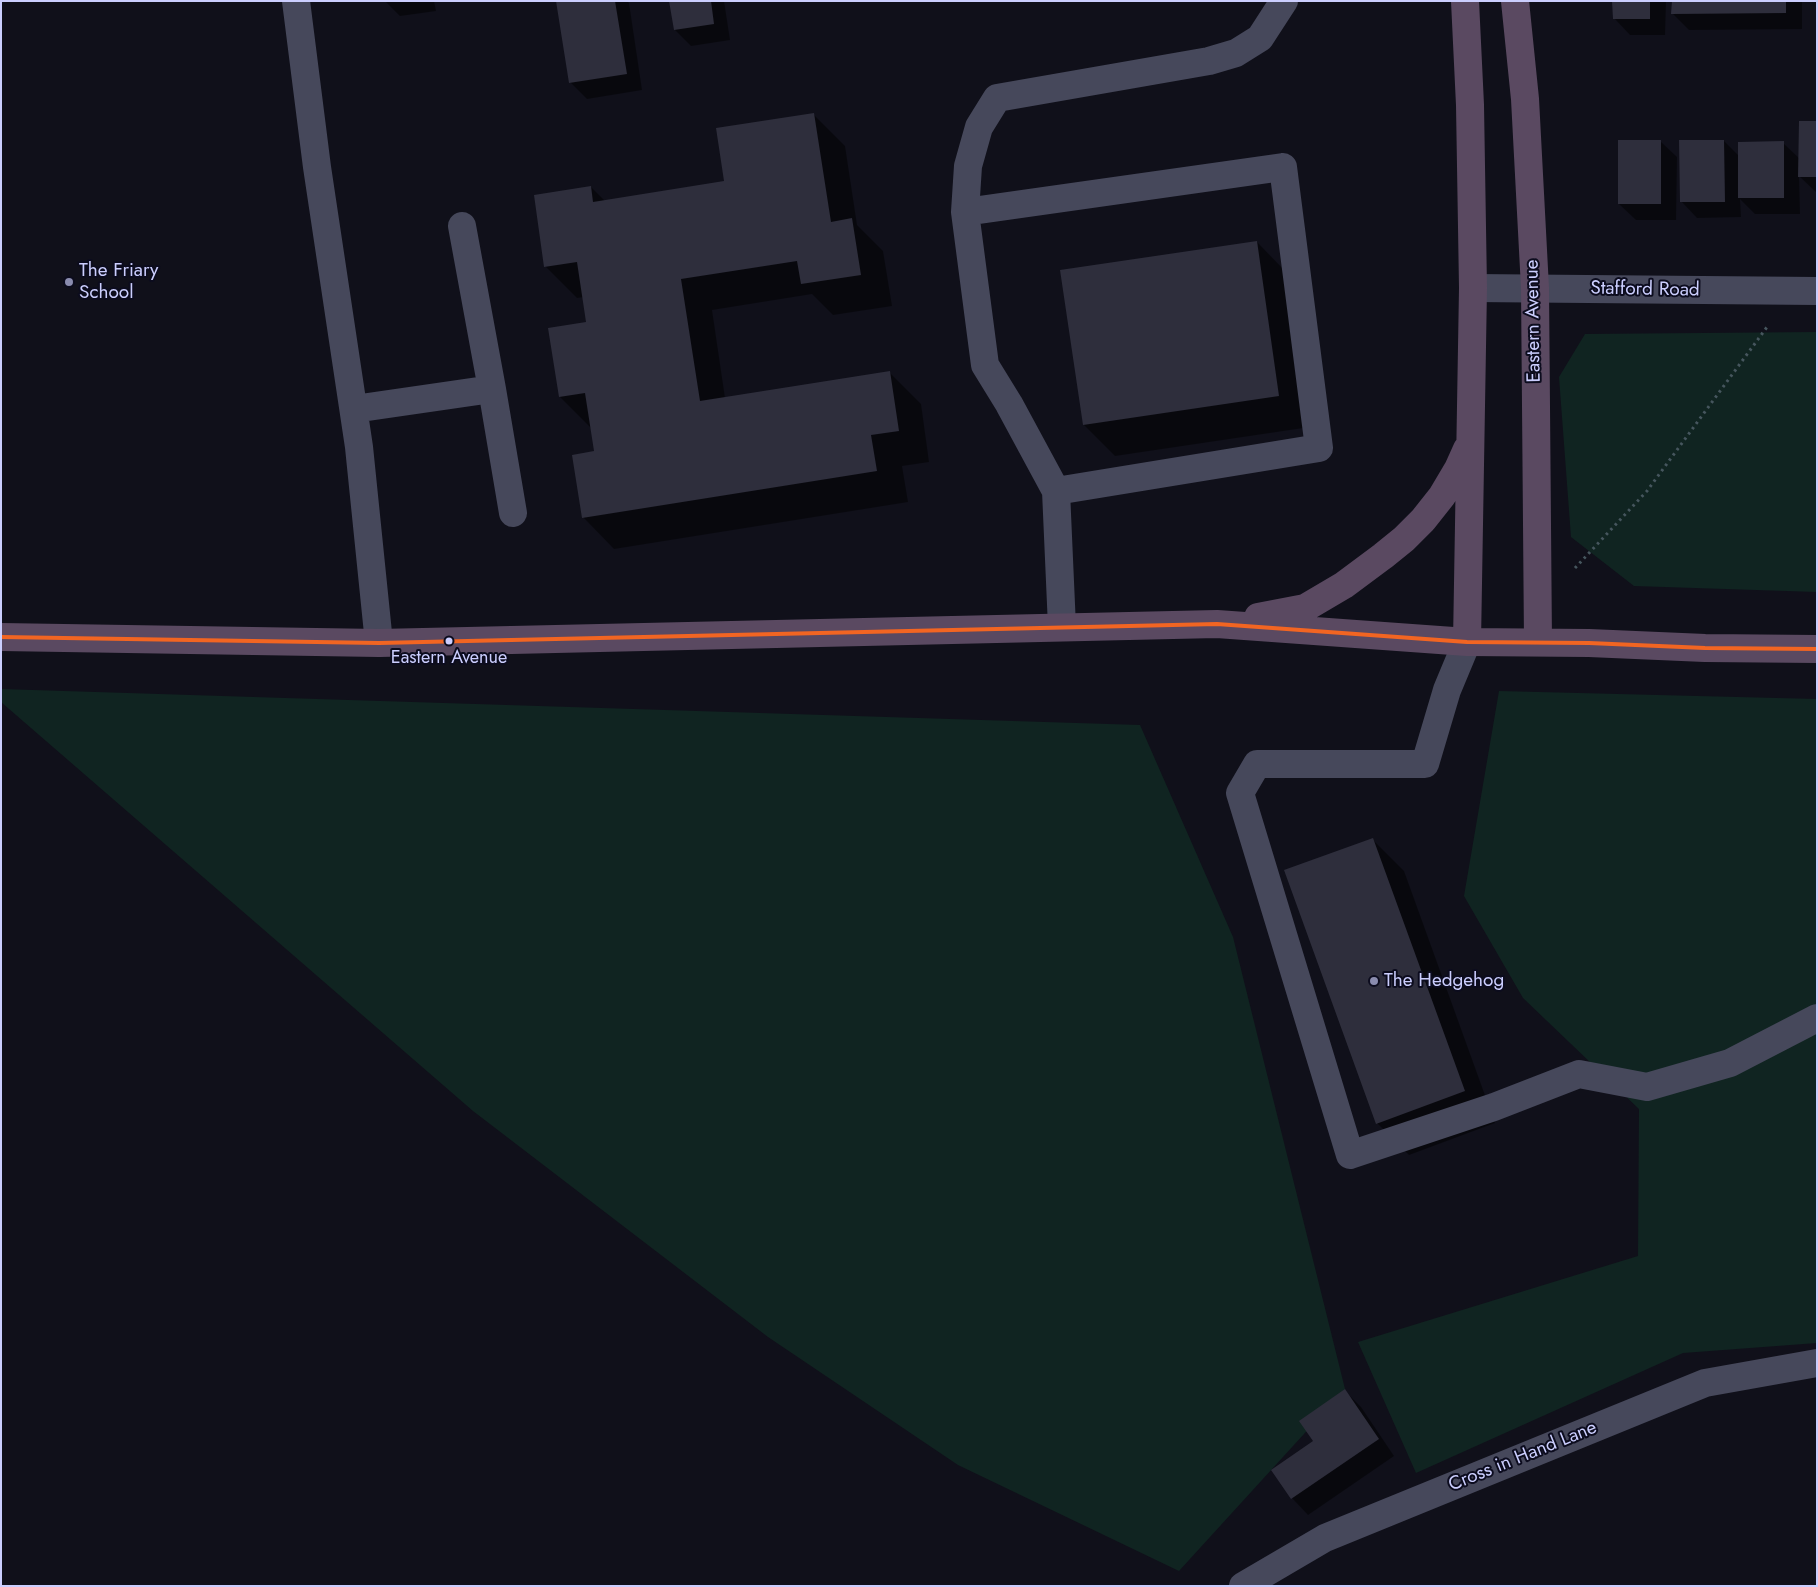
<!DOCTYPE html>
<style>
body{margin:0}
#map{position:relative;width:1818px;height:1587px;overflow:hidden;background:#10101a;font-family:Jost,sans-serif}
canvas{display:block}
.frame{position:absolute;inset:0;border:2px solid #cbcefe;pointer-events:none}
</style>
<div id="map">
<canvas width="1818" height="1587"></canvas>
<div class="frame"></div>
</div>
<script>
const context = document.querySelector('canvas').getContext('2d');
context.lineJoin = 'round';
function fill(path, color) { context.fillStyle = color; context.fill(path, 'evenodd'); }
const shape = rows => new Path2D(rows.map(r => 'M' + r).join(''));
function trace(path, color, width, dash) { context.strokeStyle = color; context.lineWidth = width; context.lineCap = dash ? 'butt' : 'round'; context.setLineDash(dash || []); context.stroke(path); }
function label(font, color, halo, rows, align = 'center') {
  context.font = font + ' Jost,sans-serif'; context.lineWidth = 4; context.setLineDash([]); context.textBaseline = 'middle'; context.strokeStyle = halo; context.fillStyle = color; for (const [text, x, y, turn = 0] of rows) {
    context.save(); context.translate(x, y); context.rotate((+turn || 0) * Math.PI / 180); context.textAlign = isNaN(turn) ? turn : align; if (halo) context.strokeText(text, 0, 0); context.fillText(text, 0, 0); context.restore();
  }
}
fill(shape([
 [1817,332,1817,592,1634,586,1571,537,1559,377,1585,334],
 [1,689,1140,725,1233,937,1345,1389,1179,1571,958,1465,768,1337,473,1111,1,702],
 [1499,691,1817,699,1817,1343,1683,1353,1416,1473,1358,1342,1638,1256,1639,1109,1523,998,1464,896]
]), '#102421');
fill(shape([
 [385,1,434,1,436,11,400,16],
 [557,1,627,1,629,3,642,90,587,99,570,82],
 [670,1,724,1,730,40,691,46,675,30],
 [1614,1,1666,1,1665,35,1630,35,1614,18],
 [1673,1,1802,1,1802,29,1689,30,1673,14],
 [813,114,845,146,857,225,883,251,892,306,833,315,812,294,712,310,725,398,889,372,921,404,929,462,902,466,908,502,614,549,583,517,595,452,591,428,560,397,588,323,584,297,577,298,545,266,591,187,605,201,725,182],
 [1817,122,1817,193,1799,176,1800,214,1755,214,1740,199,1741,217,1697,218,1681,201,1724,141,1739,156,1783,143,1800,159],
 [1660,141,1677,157,1676,220,1636,220,1619,204],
 [1257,242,1288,274,1310,427,1115,456,1084,425],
 [1372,839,1404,871,1495,1123,1409,1155,1377,1123],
 [1345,1391,1361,1407,1394,1456,1308,1515,1292,1498,1273,1470,1314,1442]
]), '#0007');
fill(shape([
 [556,1,615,1,627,74,569,83],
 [669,1,711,1,714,24,674,30],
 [1612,1,1650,1,1650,19,1613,19],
 [1672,1,1786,1,1786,13,1671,14],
 [814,113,831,222,852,218,861,275,801,284,797,261,681,279,700,401,890,371,899,431,871,435,877,471,582,518,572,455,594,451,585,393,559,397,548,328,586,322,577,262,544,267,534,195,591,186,593,202,724,181,716,128],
 [1799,121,1817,121,1817,177,1798,177],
 [1618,140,1661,140,1661,204,1618,204],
 [1679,140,1724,140,1725,202,1680,202],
 [1784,141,1784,198,1738,198,1738,142],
 [1257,241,1279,396,1083,425,1060,270],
 [1373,838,1465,1091,1376,1124,1284,870],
 [1345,1389,1379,1439,1291,1499,1271,1470,1313,1441,1299,1421]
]), '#2e2e3c');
trace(shape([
 [1575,568,1647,491,1767,327]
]), '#46565e', 3, [2.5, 4]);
trace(shape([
 [296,1,317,167,359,447,379,643],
 [965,212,968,166,979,127,997,98,1209,61,1236,53,1260,38,1284,1],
 [1473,288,1817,291],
 [492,389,513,513],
 [354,409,492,389,462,226],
 [1056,491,1319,448,1283,167,965,212,985,365,1009,404,1056,491,1062,627],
 [1467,642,1447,690,1425,764,1257,764,1240,793,1350,1155,1494,1107,1579,1074,1647,1087,1730,1063,1817,1018],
 [1243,1586,1325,1538,1705,1383,1817,1363]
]), '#46485b', 28);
trace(shape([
 [1465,1,1470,105,1473,288,1467,642],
 [1515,1,1525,99,1535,288,1538,642],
 [1258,617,1305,608,1344,585,1383,556,1404,539,1423,520,1442,496,1458,469,1467,449],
 [1,637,379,643,1217,624,1467,642,1589,643,1705,648,1817,649]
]), '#5a4961', 28);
trace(shape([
 [1,637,379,643,1217,624,1467,642,1589,643,1705,648,1817,649]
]), '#f26522', 4);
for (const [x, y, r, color] of [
 [69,282,5,"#8a8cae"],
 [449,641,4.5,"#cbcefe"],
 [1374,981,5,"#8a8cae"]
]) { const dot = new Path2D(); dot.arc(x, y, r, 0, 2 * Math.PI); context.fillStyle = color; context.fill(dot); trace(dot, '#0c0c1e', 2); }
label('18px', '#cbcefe', '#0c0c1e', [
 ["Eastern Avenue",449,659]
]);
label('19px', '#cbcefe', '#0c0c1e', [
 ["The Friary",79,271],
 ["School",79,293],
 ["The Hedgehog",1384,981]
], 'left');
label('19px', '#cbcefe', '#0c0c1e', [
 ["Stafford Road",1645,290,1],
 ["Eastern Avenue",1534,321,-91],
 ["Cross in Hand Lane",1523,1457,-22]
]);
</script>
